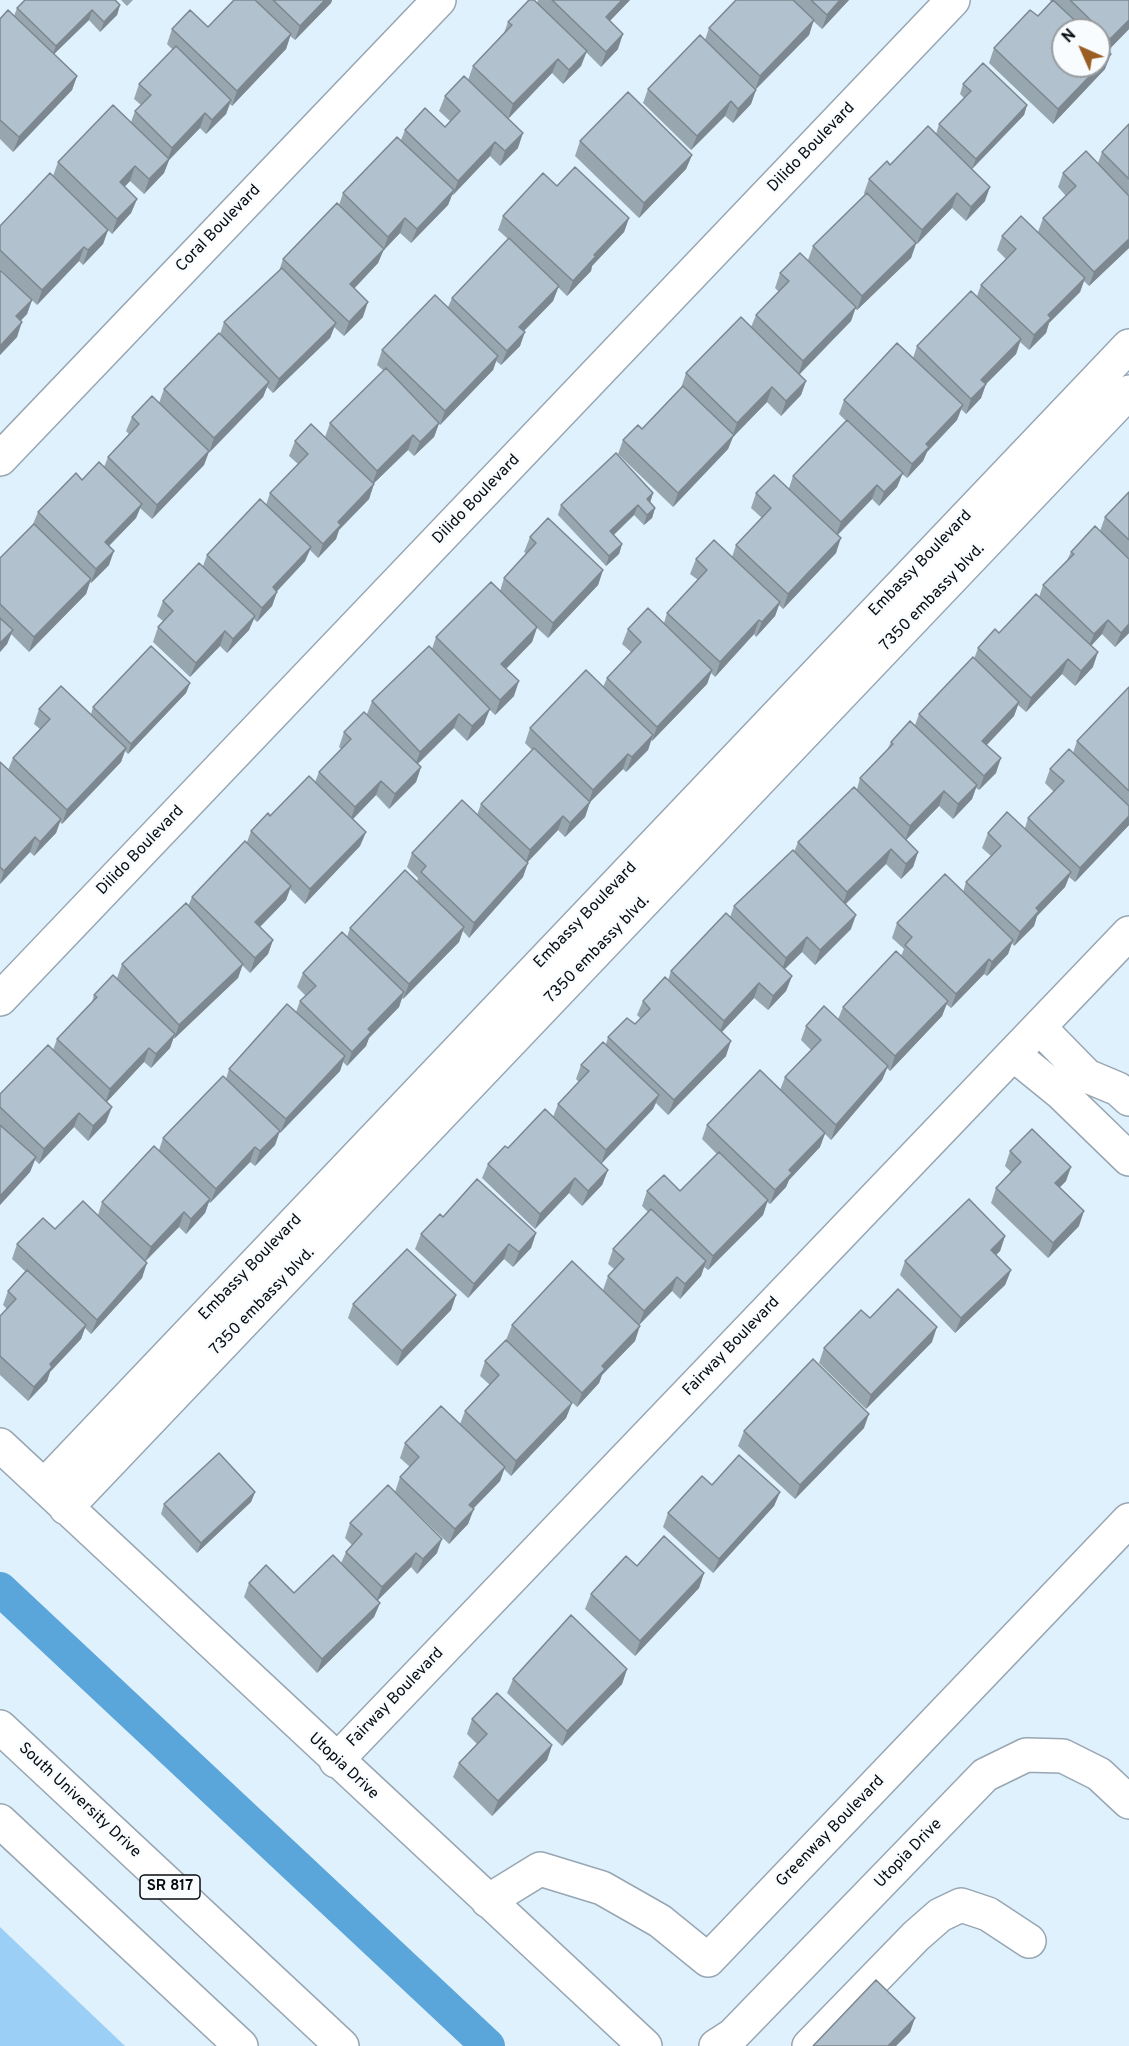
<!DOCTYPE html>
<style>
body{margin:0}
#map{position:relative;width:1129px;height:2046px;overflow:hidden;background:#e0f1fe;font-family:Overpass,sans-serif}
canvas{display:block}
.north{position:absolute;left:1051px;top:18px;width:60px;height:60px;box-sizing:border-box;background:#f9fcff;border:2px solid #989c9f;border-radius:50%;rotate:315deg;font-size:16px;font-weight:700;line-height:24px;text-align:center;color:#070c10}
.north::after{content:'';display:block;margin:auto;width:21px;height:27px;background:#9b5e22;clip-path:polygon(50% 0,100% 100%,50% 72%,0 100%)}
</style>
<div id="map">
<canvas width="1129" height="2046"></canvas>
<div class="north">N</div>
</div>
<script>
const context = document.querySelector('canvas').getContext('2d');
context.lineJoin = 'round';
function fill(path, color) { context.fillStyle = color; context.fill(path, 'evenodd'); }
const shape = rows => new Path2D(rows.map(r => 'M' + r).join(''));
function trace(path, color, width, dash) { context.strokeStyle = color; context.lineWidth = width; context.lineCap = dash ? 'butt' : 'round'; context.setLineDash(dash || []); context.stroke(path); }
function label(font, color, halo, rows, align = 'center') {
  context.font = font + ' Overpass,sans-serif'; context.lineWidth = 5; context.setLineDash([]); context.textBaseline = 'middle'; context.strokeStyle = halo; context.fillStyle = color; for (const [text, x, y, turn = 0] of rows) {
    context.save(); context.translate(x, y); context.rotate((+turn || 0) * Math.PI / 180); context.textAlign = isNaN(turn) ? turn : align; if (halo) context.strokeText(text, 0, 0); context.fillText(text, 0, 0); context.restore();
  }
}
fill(shape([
 [0,1927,125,2046,0,2046]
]), '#9bcff5');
trace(shape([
 [0,1589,488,2046]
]), '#5aa5d9', 34);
const minor = shape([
 [0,459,439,0],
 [0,999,953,0],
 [1039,1027,1087,1076,1118,1089,1129,1099],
 [1013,1054,1061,1093,1129,1159],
 [0,1445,645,2046],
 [44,1486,1129,346],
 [66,1508,1129,392],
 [336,1761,1129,933],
 [488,1901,540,1869,602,1888,660,1921,708,1960,1129,1520],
 [716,2046,733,2035,985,1775,1026,1755,1063,1756,1099,1774,1129,1802],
 [809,2046,916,1936,940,1915,961,1905,988,1914,1029,1941]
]);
const major = shape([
 [0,1727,342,2046],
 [0,1821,241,2046]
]);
trace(minor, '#97a6b2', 36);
trace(major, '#97a6b2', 36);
trace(minor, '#fff', 33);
trace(major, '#fff', 33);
fill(shape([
 [121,0,133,0,127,6],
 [234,0,332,0,331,3,295,40,290,36,286,49,232,106,230,104,226,114,206,134,200,128,169,160,164,173,144,194,130,181,124,187,137,199,131,213,112,234,108,230,103,244,83,265,79,261,37,305,32,300,27,314,21,320,17,337,0,355,0,270,21,289,0,269,0,226,53,176,58,162,131,122,135,111,141,105,134,99,139,84,173,50,167,44,172,29,208,27],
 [538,0,630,0,610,21,618,49,601,67,586,52,581,66,563,84,552,73,508,119,518,148,500,166,490,156,453,195,452,195,448,205,411,243,400,233,383,251,378,263,354,289,363,317,344,336,334,327,330,338,273,393,267,387,263,397,209,452,204,465,152,519,140,508,136,518,109,546,109,565,91,583,90,582,86,594,29,652,11,634,7,644,0,652,0,558,33,524,38,512,82,480,104,467,108,457,129,434,126,431,132,417,159,403,164,389,220,334,224,322,279,271,283,259,339,205,343,193,401,140,405,130,445,127,450,121,439,111,445,96,468,80,473,66,504,33,508,22,537,3],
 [736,0,849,0,822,29,813,21,809,35,756,89,751,104,733,123,725,116,691,150,643,103,648,89,705,40,709,28],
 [1050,0,1129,0,1129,29,1107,51,1105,69,1053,124,989,63,994,48,1038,16,1051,2],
 [1063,30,1099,30,1099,66],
 [120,5,117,15,100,32,89,20,54,54,77,76,72,90,13,152,0,139,0,19,14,16,17,8],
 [963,84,1027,105,1024,115,972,169,985,201,966,221,952,208,917,244,916,244,911,258,857,310,855,309,851,321,799,374,806,381,801,395,781,416,767,402,733,437,728,449,673,507,618,454,623,440,642,429,681,388,686,373,751,327,756,315,779,292,775,288,780,273,808,260,813,246,865,195,864,193,869,179,936,134,939,124,964,98,960,94],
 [1129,124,1129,248,1089,286,1084,281,1080,292,1049,323,1046,333,1029,350,1020,342,1016,354,986,384,981,398,966,414,961,409,957,420,927,452,923,461,907,478,902,474,897,487,879,506,872,499,838,535,836,553,783,609,779,605,775,616,756,637,754,634,715,677,711,673,707,684,652,741,651,740,648,750,626,772,623,769,590,802,585,817,565,837,558,830,527,862,523,877,469,938,463,931,459,942,403,999,402,998,399,1007,369,1038,366,1046,347,1066,343,1062,340,1071,280,1133,279,1132,275,1145,255,1166,250,1162,210,1203,209,1202,205,1213,186,1234,179,1227,146,1261,142,1278,91,1334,85,1328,81,1339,50,1372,47,1381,28,1401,0,1375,0,1316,7,1309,3,1305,8,1291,26,1272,12,1259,17,1244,55,1229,98,1215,102,1202,159,1150,163,1138,226,1079,229,1069,296,1012,300,1001,306,996,297,987,303,973,347,937,350,928,417,882,418,878,407,867,412,853,477,815,481,804,532,750,525,743,530,728,603,687,607,678,631,652,622,644,628,629,664,623,667,613,698,580,690,574,696,559,732,557,736,545,762,518,751,508,756,493,789,488,793,476,846,421,839,414,844,400,913,358,917,346,977,296,981,285,1006,259,997,250,1002,236,1038,232,1043,218,1066,196,1058,187,1063,173,1098,163,1102,152],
 [580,141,692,155,686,169,639,218,575,156],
 [557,186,629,218,624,232,592,266,591,271,567,296,558,287,553,301,524,331,520,346,501,365,496,361,493,370,440,425,439,424,434,437,414,456,408,450,374,483,369,499,339,530,336,539,318,558,310,550,305,561,277,591,272,606,257,622,254,619,249,630,227,653,220,646,190,677,153,642,158,627,163,621,157,616,163,601,203,566,207,555,266,505,270,493,298,464,289,456,295,441,325,437,330,423,384,371,377,365,382,350,448,307,452,298,508,239,498,230,503,216],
 [1129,492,1129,633,1115,647,1102,634,1091,646,1093,667,1075,686,1062,674,1026,712,1018,705,1014,716,987,745,996,773,979,790,976,788,972,799,953,819,939,806,906,840,918,852,913,867,901,879,886,864,846,904,851,929,815,965,802,952,784,969,792,976,786,991,768,1010,754,998,722,1032,726,1056,668,1115,656,1103,653,1109,601,1164,608,1170,602,1185,582,1206,569,1193,535,1229,482,1178,488,1164,508,1148,553,1117,558,1104,579,1082,576,1079,581,1065,606,1044,608,1037,635,1024,641,1019,637,1015,643,1001,668,980,671,971,730,917,734,906,794,852,798,842,857,789,860,778,887,750,891,742,915,725,919,714,974,659,978,648,999,633,1039,597,1043,585,1067,560,1071,552,1100,531,1105,517],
 [653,493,650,502,655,508,652,518,644,525,634,515,614,535,622,544,619,554,606,566,558,515,561,505],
 [530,537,603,570,598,585,548,638,537,628,532,642,506,669,514,696,495,715,488,708,484,724,467,741,454,728,418,764,421,767,416,782,389,809,376,795,353,819,366,832,360,846,305,904,290,889,286,900,260,927,273,940,268,954,250,973,242,965,238,978,173,1039,170,1048,151,1068,144,1062,106,1102,106,1122,88,1141,74,1127,39,1164,35,1160,30,1172,0,1205,0,1094,53,1050,57,1039,92,1002,94,995,117,978,122,964,188,906,192,897,247,842,251,831,315,782,319,772,341,749,339,747,344,732,367,714,372,701,432,649,436,637,500,591,504,578,527,554,524,552],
 [190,683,186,693,128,754,125,751,121,762,62,824,60,822,56,833,34,856,30,852,0,884,0,762,8,770,13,758,40,729,34,724,39,709,91,714,93,707],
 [1129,687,1129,825,1075,882,1069,877,1065,887,1037,916,1034,926,1014,946,1012,943,1008,954,987,976,984,974,951,1008,946,1004,942,1016,890,1071,887,1068,882,1080,831,1140,825,1134,820,1147,789,1180,786,1187,770,1204,767,1202,763,1215,708,1270,704,1267,701,1276,680,1299,672,1291,639,1325,635,1341,602,1375,599,1383,577,1407,506,1340,512,1325,603,1290,608,1276,614,1269,608,1264,613,1249,648,1212,642,1206,647,1191,680,1191,717,1154,702,1139,707,1125,780,1090,785,1077,811,1050,801,1040,806,1026,838,1019,843,1007,901,956,904,949,892,938,897,923,963,892,966,882,991,856,982,848,988,833,1025,828,1028,818,1054,792,1045,783,1050,769,1073,753,1077,741],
 [1010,1151,1066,1181,1060,1187,1079,1226,1048,1258,991,1203,996,1188,1011,1172,1005,1166],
 [443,1217,536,1233,531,1248,513,1267,504,1259,468,1298,415,1249,421,1234],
 [1005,1236,1000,1251,996,1255,1011,1270,1005,1285,955,1333,900,1275,905,1261],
 [456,1295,451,1310,397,1366,348,1318,353,1304],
 [870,1318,932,1342,866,1409,819,1363,824,1348],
 [485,1361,572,1403,566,1418,511,1476,504,1469,500,1481,473,1509,468,1524,449,1544,395,1492,400,1477,410,1467,400,1458,405,1443,460,1424,465,1411,490,1385,480,1376],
 [864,1428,795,1499,738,1446,744,1431],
 [255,1492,251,1502,197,1553,161,1514,164,1504],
 [780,1492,774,1506,713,1573,663,1527,668,1513],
 [350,1523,437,1553,417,1574,411,1567,377,1601,380,1603,374,1617,317,1673,244,1597,249,1583,294,1593,341,1563,346,1552,352,1545,345,1538],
 [637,1566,704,1573,699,1588,635,1656,585,1609,591,1594],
 [627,1669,622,1684,562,1746,507,1693,513,1679],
 [472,1719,552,1745,547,1760,492,1816,453,1777,459,1763,477,1744,467,1734]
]), '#98a6b0');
fill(shape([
 [325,0,332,0,331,3,295,40,300,26],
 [622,0,630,0,600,31,606,17],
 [840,0,849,0,822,29,827,15],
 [120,5,117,15,100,32,104,22],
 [92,10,89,20,52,56,56,46],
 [814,20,809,35,755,90,760,76],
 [1129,20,1129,29,1105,54,1110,39],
 [291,34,286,49,232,106,237,91],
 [623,34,618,49,601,67,606,52],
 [587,51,581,66,563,84,569,70],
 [1111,54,1105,69,1053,124,1058,109],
 [558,59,552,73,508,119,513,104],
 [77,76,72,90,13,152,19,137],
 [756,90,751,104,733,123,738,109],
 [231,100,226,114,206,134,212,120],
 [731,101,725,116,691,150,697,136],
 [1027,105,1024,115,972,169,976,159],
 [205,113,200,128,169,160,164,173,144,194,149,179,167,161,172,148],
 [523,133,518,148,500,166,505,151],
 [495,142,490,156,453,195,458,181],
 [692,155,686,169,639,218,644,203],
 [135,166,130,181,115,197,120,182],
 [990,187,985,201,966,221,971,207],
 [454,190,448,205,411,243,417,229],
 [957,193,952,208,917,244,922,230],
 [137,199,131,213,112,234,117,219],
 [405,218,400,233,383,251,388,237],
 [629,218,624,232,592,266,591,271,567,296,573,281,594,255],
 [108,230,103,244,83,265,88,250],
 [1129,239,1129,248,1089,286,1094,272],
 [916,243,911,258,857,310,862,296],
 [84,247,79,261,37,305,42,290],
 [384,249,378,263,344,299,350,284],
 [1085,278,1080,292,1049,323,1046,333,1029,350,1034,335,1048,315],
 [559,286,553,301,514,341,519,327],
 [32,300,27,314,11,331,16,316],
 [368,302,363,317,344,336,349,322],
 [856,307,851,321,798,376,803,361],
 [22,322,17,337,0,355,0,346],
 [336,323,330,338,273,393,279,379],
 [525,332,520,346,501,365,507,351],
 [1021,339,1016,354,976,394,981,380],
 [498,356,493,370,440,425,445,411],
 [806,381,801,395,781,416,786,401],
 [269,382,263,397,209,453,214,438],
 [986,384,981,398,966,414,971,399],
 [772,387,767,402,733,437,728,449,673,507,678,493,733,435,737,423],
 [963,405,957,420,927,452,923,461,907,478,912,464,926,444],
 [439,423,434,437,414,456,420,442],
 [413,435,408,450,372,485,377,471],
 [209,451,204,465,152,519,157,505],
 [903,473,897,487,879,506,884,492],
 [374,484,369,499,339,530,336,539,318,558,323,544,338,522],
 [877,485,872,499,836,536,841,522],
 [653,493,650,503,647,499],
 [142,504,136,518,99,556,105,542],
 [638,505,634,515,607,541,610,531],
 [655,508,652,518,644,525,647,515],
 [841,538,836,553,783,609,788,594],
 [622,544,619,554,606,566,609,556],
 [311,547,305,561,267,602,273,587],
 [114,551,109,565,91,583,96,569],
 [603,570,598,585,548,638,553,623],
 [91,579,86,594,29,652,34,637],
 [277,592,272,606,257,622,262,608],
 [780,602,775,616,756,637,762,622],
 [255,616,249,630,227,653,233,639],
 [759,620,754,634,715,677,720,662],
 [1108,620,1102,634,1088,649,1094,634],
 [1129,624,1129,633,1115,647,1121,633],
 [537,627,532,642,496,679,501,664],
 [13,630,7,644,0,652,0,643],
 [225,631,220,646,190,677,196,663],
 [1098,652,1093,667,1075,686,1081,671],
 [1068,659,1062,674,1026,712,1031,698],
 [712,670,707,684,652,741,657,727],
 [519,681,514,696,495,715,500,700],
 [190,683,186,693,128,754,131,744],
 [1019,702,1014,716,977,755,982,741],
 [490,709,484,724,467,741,472,726],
 [459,714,454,728,415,766,420,752],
 [653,735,648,750,626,772,632,757],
 [126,748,121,762,62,824,67,810],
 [628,754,623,769,590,802,585,817,565,837,570,823,588,804,593,790],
 [1001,758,996,773,979,790,984,776],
 [421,767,416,782,389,809,395,794],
 [381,781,376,795,350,822,355,807],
 [977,785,972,799,953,819,958,804],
 [944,791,939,806,905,841,910,826],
 [563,816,558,830,525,865,530,850],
 [1129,816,1129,825,1075,882,1080,868],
 [61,819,56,833,34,856,40,842],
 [366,832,360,846,305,904,310,889],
 [35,837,30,852,0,884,4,871],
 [891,849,886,864,842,907,847,892],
 [918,852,913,867,901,879,906,864],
 [528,863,523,877,469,938,474,923],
 [1071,872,1065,887,1037,916,1034,926,1014,946,1020,932,1036,908],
 [291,886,286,900,250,937,255,922],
 [856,915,851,929,815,965,820,950],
 [464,927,459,942,403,999,409,984],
 [807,937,802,952,781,973,786,958],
 [273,940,268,954,250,973,255,958],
 [1013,940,1008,954,987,976,992,962],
 [989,959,984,974,951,1008,956,994],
 [243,964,238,978,174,1039,179,1025],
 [792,976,786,991,768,1010,773,996],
 [759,983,754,998,718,1036,724,1021],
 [404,992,399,1007,369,1038,366,1046,347,1066,352,1052,368,1029],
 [948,1001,942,1016,890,1071,895,1056],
 [175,1034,170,1048,151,1068,156,1054],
 [731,1041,726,1056,668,1115,674,1100],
 [149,1048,144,1062,105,1104,110,1089],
 [345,1056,340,1071,280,1133,286,1119],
 [888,1066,882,1080,831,1140,836,1125],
 [659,1095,653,1109,601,1164,606,1150],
 [112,1107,106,1122,88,1141,93,1126],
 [79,1113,74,1127,39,1164,44,1149],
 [280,1131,275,1145,255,1166,260,1151],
 [825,1133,820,1147,789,1180,786,1187,770,1204,775,1190,789,1170],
 [255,1147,250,1162,210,1203,216,1189],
 [36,1157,30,1172,0,1205,0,1196],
 [1071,1167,1066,1181,1050,1197,1055,1183],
 [608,1170,602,1185,582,1206,588,1191],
 [575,1178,569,1193,535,1229,540,1214],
 [210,1199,205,1213,186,1234,191,1219],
 [768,1200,763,1215,708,1270,713,1256],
 [1084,1211,1079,1226,1048,1258,1053,1243],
 [184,1212,179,1227,145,1261,151,1247],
 [536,1233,531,1248,513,1267,519,1252],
 [1005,1236,1000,1251,986,1265,991,1250],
 [509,1244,504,1259,468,1298,474,1284],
 [706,1261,701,1276,680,1299,685,1284],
 [147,1263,142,1278,91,1334,97,1320],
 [1011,1270,1005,1285,955,1333,961,1318],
 [677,1277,672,1291,639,1325,644,1311],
 [456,1295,451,1310,397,1366,402,1351],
 [86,1325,81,1339,50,1372,47,1381,28,1401,34,1387,50,1364],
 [640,1326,635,1341,602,1375,599,1383,577,1407,582,1393,602,1366],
 [937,1327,932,1342,866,1409,871,1395],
 [572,1403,566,1418,511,1476,516,1461],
 [869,1414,864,1428,795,1499,800,1485],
 [505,1467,500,1481,463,1519,469,1505],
 [255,1492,251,1502,197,1553,201,1543],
 [780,1492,774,1506,713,1573,719,1559],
 [474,1509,468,1524,449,1544,455,1529],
 [442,1539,437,1553,417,1574,423,1559],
 [416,1553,411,1567,376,1602,382,1587],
 [704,1573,699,1588,635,1656,640,1641],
 [380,1603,374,1617,317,1673,322,1659],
 [627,1669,622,1684,562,1746,567,1731],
 [552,1745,547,1760,492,1816,498,1801],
 [915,2018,910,2032,896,2046,888,2046]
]), '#7c8790');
const building = shape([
 [25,0,115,0,120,5,104,22,92,10,56,46,17,8,25,0],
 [234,0,255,0,291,34,237,91,172,29,190,10,208,27,234,0],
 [273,0,325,0,300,26,273,0],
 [529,0,534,0,587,51,569,70,558,59,513,104,473,66,512,25,508,22,529,0],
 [552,0,622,0,606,17,623,34,606,52,552,0],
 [736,0,793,0,814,20,760,76,709,28,736,0],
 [811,0,840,0,827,15,811,0],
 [1053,0,1085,30,1063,30,1063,66,1099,66,1099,43,1111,54,1058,109,994,48,1030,10,1038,16,1053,0],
 [1070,0,1129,0,1129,20,1110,39,1070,0],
 [8,10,77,76,19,137,0,120,0,19,8,10],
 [700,35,756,90,738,109,731,101,697,136,648,89,700,35],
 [176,46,231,100,212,120,205,113,172,148,135,111,151,95,139,84,176,46],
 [983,63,1027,105,976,159,939,124,971,91,963,84,983,63],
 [464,76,523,133,505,151,495,142,458,181,405,130,425,108,445,127,460,111,445,96,464,76],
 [628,92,692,155,644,203,580,141,628,92],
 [113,105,169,159,149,179,135,166,120,182,137,199,117,219,58,162,113,105],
 [1129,124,1129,179,1102,152,1129,124],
 [928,126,990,187,971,207,957,193,922,230,869,179,887,161,890,165,928,126],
 [397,137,454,190,417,229,405,218,388,237,343,193,397,137],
 [1086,151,1129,196,1129,239,1094,272,1043,218,1076,186,1063,173,1086,151],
 [575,167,629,218,594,255,596,256,573,281,503,216,543,173,557,186,575,167],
 [50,173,108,230,88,250,84,247,42,290,0,250,0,226,50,173],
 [867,193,916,243,862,296,813,246,867,193],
 [337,203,384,249,350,284,368,302,349,322,283,259,337,203],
 [1021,216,1085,278,1048,315,1051,318,1034,335,981,285,1016,249,1002,236,1021,216],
 [509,238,559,286,519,327,525,332,507,351,452,298,509,238],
 [800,253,856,307,803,361,756,315,789,281,780,273,800,253],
 [282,268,336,323,279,379,224,322,282,268],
 [0,270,32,300,16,316,22,322,0,346,0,270],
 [971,291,1021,339,981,380,986,384,971,399,917,346,971,291],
 [435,295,498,356,445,411,382,350,435,295],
 [741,317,806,381,786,401,772,387,737,423,686,373,741,317],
 [219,333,269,382,214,438,164,389,219,333],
 [897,343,963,405,926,444,929,447,912,464,844,400,897,343],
 [386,368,439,423,420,442,413,435,377,471,330,423,386,368],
 [683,386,734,435,678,493,623,440,638,425,642,429,683,386],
 [152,396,209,451,157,505,108,457,139,424,132,417,152,396],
 [847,420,903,473,884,492,877,485,841,522,793,476,847,420],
 [311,424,374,484,338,522,341,525,323,544,270,493,308,454,295,441,311,424],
 [616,453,653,493,647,499,655,508,647,515,638,505,610,531,622,544,609,556,561,505,616,453],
 [99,462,142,504,105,542,114,551,96,569,38,512,76,473,82,480,99,462],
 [774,475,841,538,788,594,736,545,771,508,756,493,774,475],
 [1129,492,1129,540,1105,517,1129,492],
 [260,499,311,547,273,587,277,592,262,608,207,555,260,499],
 [548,518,603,570,553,623,504,578,536,543,530,537,548,518],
 [34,524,91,579,34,637,0,604,0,558,34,524],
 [1095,526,1129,559,1129,624,1121,633,1108,620,1094,634,1043,585,1074,554,1071,552,1095,526],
 [714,540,780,602,762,622,759,620,720,662,667,613,707,570,696,559,714,540],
 [199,563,255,616,233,639,225,631,196,663,158,627,173,611,163,601,199,563],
 [491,582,537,627,501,664,519,681,500,700,436,637,491,582],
 [1036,594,1098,652,1081,671,1068,659,1031,698,978,648,995,629,999,633,1036,594],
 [648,608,712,670,657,727,607,678,641,642,628,629,648,608],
 [0,618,13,630,0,643,0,618],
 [151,646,190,683,131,744,93,707,151,646],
 [429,646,490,709,472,726,459,714,420,752,372,701,429,646],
 [973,657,1019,702,982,741,1001,758,984,776,919,714,973,657],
 [586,670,653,735,632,757,628,754,593,790,530,728,586,670],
 [61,686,126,748,67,810,13,758,50,719,39,709,61,686],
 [1129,687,1129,791,1077,741,1129,687],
 [364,712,421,767,395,794,381,781,355,807,319,772,351,739,344,732,364,712],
 [910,721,977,785,958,804,944,791,910,826,860,778,893,744,891,742,910,721],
 [534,748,590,802,570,823,563,816,530,850,481,804,534,748],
 [1069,749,1129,806,1129,816,1080,868,1028,818,1064,781,1050,769,1069,749],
 [0,762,61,819,40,842,35,837,4,871,0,867,0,762],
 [309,776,366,832,310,889,251,831,268,813,270,816,309,776],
 [854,787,918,852,906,864,891,849,847,892,798,842,854,787],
 [462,800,528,863,474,923,421,872,426,866,412,853,462,800],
 [1007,812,1071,872,1036,908,1039,911,1020,932,966,882,1001,846,988,833,1007,812],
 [245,841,291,886,255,922,273,940,255,958,192,897,245,841],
 [793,850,856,915,820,950,807,937,786,958,734,906,793,850],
 [405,870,464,927,409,984,350,928,405,870],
 [945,874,1013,940,992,962,989,959,956,994,905,945,912,937,897,923,945,874],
 [186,903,243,964,179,1025,122,964,186,903],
 [726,913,792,976,773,996,759,983,724,1021,671,971,726,913],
 [342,932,404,992,368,1029,371,1032,352,1052,300,1001,316,986,303,973,342,932],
 [896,951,948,1001,895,1056,843,1007,896,951],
 [113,975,175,1034,156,1054,149,1048,110,1089,57,1039,97,997,94,995,113,975],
 [665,977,731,1041,674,1100,608,1037,627,1018,635,1024,650,1009,643,1001,665,977],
 [287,1004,345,1056,286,1119,229,1069,287,1004],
 [824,1006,888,1066,836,1125,785,1077,821,1040,806,1026,824,1006],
 [603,1042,659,1095,606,1150,558,1104,589,1071,581,1065,603,1042],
 [48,1045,112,1107,93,1126,79,1113,44,1149,0,1107,0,1094,48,1045],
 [760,1070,825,1133,789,1170,792,1173,775,1190,707,1125,760,1070],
 [223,1076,280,1131,260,1151,255,1147,216,1189,163,1138,223,1076],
 [545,1109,608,1170,588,1191,575,1178,540,1214,488,1164,505,1146,508,1148,545,1109],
 [0,1125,36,1157,0,1196,0,1125],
 [1032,1129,1071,1167,1055,1183,1084,1211,1053,1243,996,1188,1021,1162,1010,1151,1032,1129],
 [154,1146,210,1199,191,1219,184,1212,151,1247,102,1202,154,1146],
 [719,1152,768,1200,713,1256,647,1191,664,1175,680,1191,719,1152],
 [477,1179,536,1233,519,1252,509,1244,474,1284,421,1234,440,1214,443,1217,477,1179],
 [969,1199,1005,1236,991,1250,1011,1270,961,1318,905,1261,969,1199],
 [83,1201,147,1263,97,1320,17,1244,43,1218,55,1229,83,1201],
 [651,1209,706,1261,685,1284,677,1277,644,1311,608,1276,624,1259,613,1249,651,1209],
 [407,1249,456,1295,402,1351,353,1304,407,1249],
 [572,1261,640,1326,602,1366,605,1369,582,1393,512,1325,572,1261],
 [27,1270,86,1325,50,1364,52,1367,34,1387,0,1356,0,1316,16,1299,8,1291,27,1270],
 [898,1289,937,1327,871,1395,824,1348,861,1310,870,1318,898,1289],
 [506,1340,572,1403,516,1461,465,1411,499,1375,485,1361,506,1340],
 [813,1359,869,1414,800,1485,744,1431,813,1359],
 [441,1406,505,1467,469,1505,474,1509,455,1529,400,1477,419,1457,405,1443,441,1406],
 [219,1453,255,1492,201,1543,164,1504,219,1453],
 [739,1455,780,1492,719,1559,668,1513,702,1476,712,1485,739,1455],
 [388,1485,442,1539,423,1559,416,1553,382,1587,346,1552,362,1534,350,1523,388,1485],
 [664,1536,704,1573,640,1641,591,1594,626,1556,637,1566,664,1536],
 [333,1555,380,1603,322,1659,249,1583,266,1565,294,1593,333,1555],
 [571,1615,627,1669,567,1731,513,1679,571,1615],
 [497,1693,552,1745,498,1801,459,1763,487,1734,472,1719,497,1693],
 [876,1980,915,2018,888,2046,813,2046,876,1980]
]);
fill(building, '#b1c1cd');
trace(building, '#7c8790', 1.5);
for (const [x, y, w] of [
 [170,1887,60]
]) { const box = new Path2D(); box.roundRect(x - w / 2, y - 12, w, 24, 4.5); context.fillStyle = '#f9fcff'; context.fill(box); trace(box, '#070c10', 1.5); }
label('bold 15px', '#070c10', null, [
 ["SR 817",170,1887]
]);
label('16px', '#070c10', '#f9fcff', [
 ["Dilido Boulevard",812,148,-46],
 ["Coral Boulevard",219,229,-46],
 ["Dilido Boulevard",477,500,-46],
 ["Embassy Boulevard",921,564,-46],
 ["7350 embassy blvd.",933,598,-46],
 ["Dilido Boulevard",141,851,-46],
 ["Embassy Boulevard",586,916,-46],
 ["7350 embassy blvd.",598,950,-46],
 ["Embassy Boulevard",251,1268,-46],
 ["7350 embassy blvd.",263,1302,-46],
 ["Fairway Boulevard",732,1347,-46],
 ["Fairway Boulevard",396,1698,-46],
 ["Utopia Drive",343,1767,43],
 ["South University Drive",79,1801,43],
 ["Greenway Boulevard",831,1832,-46],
 ["Utopia Drive",909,1854,-46]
]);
</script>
